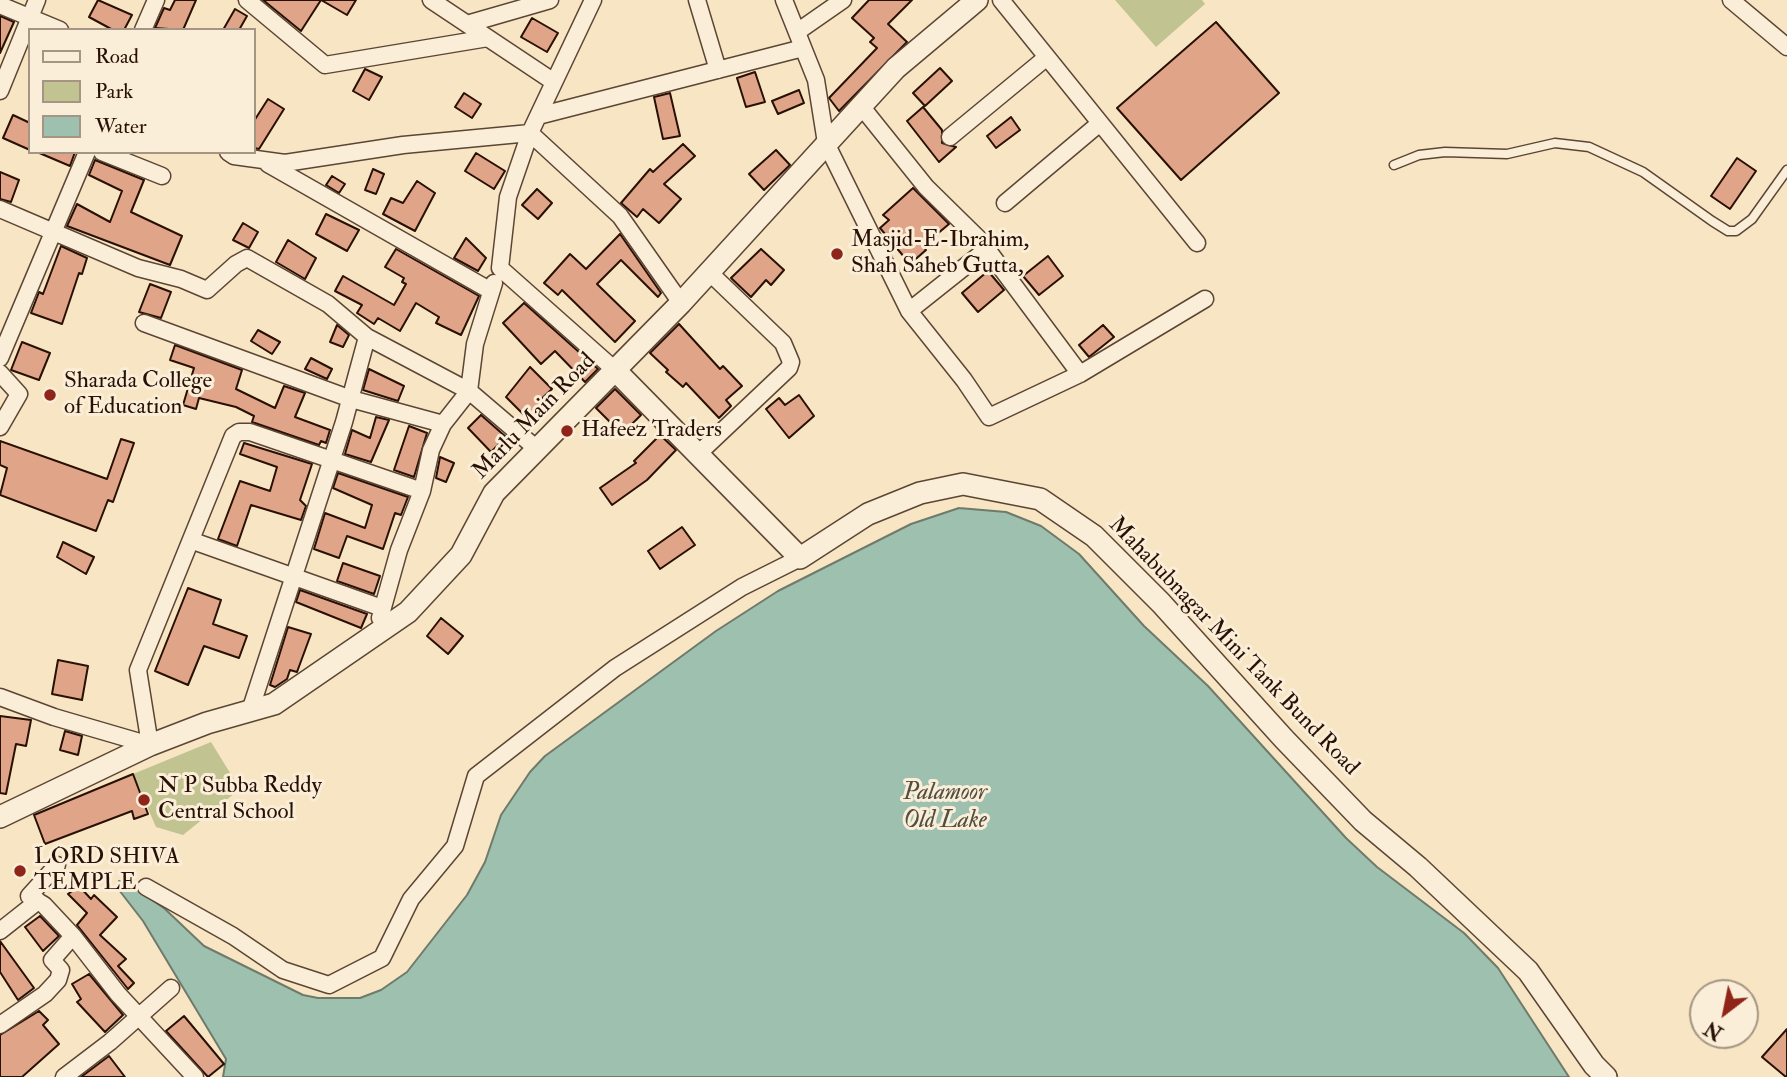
<!DOCTYPE html>
<style>
body{margin:0}
#map{position:relative;width:1787px;height:1077px;overflow:hidden;background:#f7e5c3;font-family:"IM FELL Double Pica",serif}
canvas{display:block}
.legend{position:absolute;left:28px;top:28px;width:228px;height:126px;box-sizing:border-box;background:#faeed8;border:2px solid #a69584;margin:0;padding:9px 12px;list-style:none;font-size:21px;color:#291005}
.legend li{display:flex;align-items:center;gap:14px;height:35px}
.legend b{width:35px;border:2px solid #a69584}
.north{position:absolute;left:1689px;top:979px;width:70px;height:70px;box-sizing:border-box;background:#faeed8;border:2px solid #a69584;border-radius:50%;rotate:212deg;font-size:19px;font-weight:700;line-height:28px;text-align:center;color:#291005}
.north::after{content:'';display:block;margin:auto;width:24px;height:32px;background:#8f2418;clip-path:polygon(50% 0,100% 100%,50% 72%,0 100%)}
</style>
<div id="map">
<canvas width="1787" height="1077"></canvas>
<ul class="legend">
<li><b style="height:9px;background:#faeed8"></b>Road</li>
<li><b style="height:19px;background:#c1c391"></b>Park</li>
<li><b style="height:19px;background:#9ec0af"></b>Water</li>
</ul>
<div class="north">N</div>
</div>
<script>
const context = document.querySelector('canvas').getContext('2d');
context.lineJoin = 'round';
function fill(path, color) { context.fillStyle = color; context.fill(path, 'evenodd'); }
const shape = rows => new Path2D(rows.map(r => 'M' + r).join(''));
function trace(path, color, width, dash) { context.strokeStyle = color; context.lineWidth = width; context.lineCap = dash ? 'butt' : 'round'; context.setLineDash(dash || []); context.stroke(path); }
function label(font, color, halo, rows, align = 'center') {
  context.font = font + ' "IM FELL Double Pica",serif'; context.lineWidth = 6; context.setLineDash([]); context.textBaseline = 'middle'; context.strokeStyle = halo; context.fillStyle = color; for (const [text, x, y, turn = 0] of rows) {
    context.save(); context.translate(x, y); context.rotate((+turn || 0) * Math.PI / 180); context.textAlign = isNaN(turn) ? turn : align; if (halo) context.strokeText(text, 0, 0); context.fillText(text, 0, 0); context.restore();
  }
}
fill(shape([
 [1115,0,1202,0,1205,4,1156,47],
 [211,742,240,789,183,835,156,827,133,774]
]), '#c1c391');
const water = shape([
 [959,508,1006,512,1041,526,1079,554,1144,626,1208,686,1346,838,1377,867,1464,933,1498,968,1569,1077,223,1077,226,1059,143,921,119,890,119,881,127,882,165,909,204,946,303,995,318,998,360,998,381,990,407,972,467,895,485,862,501,815,530,772,545,756,716,631,778,591,911,524,959,508]
]);
fill(water, '#9ec0af');
trace(water, '#6f7a6b', 2);
const building = shape([
 [98,0,132,15,124,30,113,30,89,17,98,0],
 [175,0,196,0,183,30,155,28,164,8,170,10,175,0],
 [263,0,356,0,347,15,321,0,301,31,263,0],
 [869,0,912,0,888,24,907,42,839,111,829,98,877,48,870,42,874,38,852,18,869,0],
 [235,9,247,16,239,30,223,30,235,9],
 [0,16,14,22,0,53,0,16],
 [532,18,558,33,547,52,521,37,532,18],
 [1216,22,1279,93,1181,180,1117,108,1216,22],
 [940,68,952,81,925,106,913,93,940,68],
 [365,69,382,77,369,100,353,91,365,69],
 [755,72,765,102,746,107,737,78,755,72],
 [799,90,804,103,778,114,772,101,799,90],
 [464,93,481,104,472,118,455,107,464,93],
 [670,93,680,136,663,139,654,97,670,93],
 [268,99,284,109,259,149,254,148,254,121,268,99],
 [923,107,942,130,942,143,956,147,939,162,907,121,923,107],
 [13,115,30,123,30,150,3,138,13,115],
 [1011,117,1020,130,996,148,987,136,1011,117],
 [683,144,695,156,664,184,681,199,659,223,643,209,637,217,621,203,650,169,653,172,683,144],
 [776,150,790,165,764,190,749,174,776,150],
 [37,152,75,152,70,166,37,152],
 [476,153,505,171,494,189,465,171,476,153],
 [1737,158,1756,171,1730,209,1711,196,1737,158],
 [95,160,144,180,131,212,182,236,170,265,67,226,77,204,110,222,122,191,89,175,95,160],
 [373,169,384,174,376,194,365,190,373,169],
 [0,172,19,180,11,202,0,199,0,172],
 [332,176,345,184,339,193,326,185,332,176],
 [417,181,435,193,415,231,383,214,391,198,403,203,417,181],
 [913,188,949,224,923,246,926,250,910,264,880,228,889,220,883,215,913,188],
 [537,189,552,203,538,219,522,205,537,189],
 [326,214,359,230,347,251,316,234,326,214],
 [243,223,258,232,249,248,233,240,243,223],
 [620,234,661,293,658,297,621,260,597,284,635,321,615,342,562,290,558,295,544,283,570,254,586,269,620,234],
 [466,238,486,258,478,271,454,258,466,238],
 [288,240,316,258,305,279,276,262,288,240],
 [61,246,87,258,82,274,79,273,62,324,31,313,39,292,43,294,61,246],
 [396,249,479,296,461,335,436,323,439,317,416,303,400,331,378,318,374,324,357,313,362,305,335,291,343,276,394,305,406,284,402,282,404,278,385,267,396,249],
 [761,249,784,270,771,285,766,280,751,297,731,278,761,249],
 [1048,256,1063,276,1039,295,1023,276,1048,256],
 [988,271,1004,290,978,312,962,293,988,271],
 [150,284,171,292,161,318,139,312,150,284],
 [524,303,598,369,585,382,555,351,541,364,503,323,524,303],
 [679,324,720,369,723,366,742,386,726,400,731,406,719,418,686,383,683,387,666,372,668,370,650,353,679,324],
 [337,325,349,335,343,347,330,342,337,325],
 [1103,325,1114,337,1089,357,1079,345,1103,325],
 [258,330,280,342,272,354,251,341,258,330],
 [22,342,50,353,39,380,11,370,22,342],
 [175,345,242,370,236,389,275,408,284,386,305,393,295,417,330,430,326,443,321,441,319,445,252,422,254,416,236,407,199,398,196,409,183,405,194,368,170,360,175,345],
 [311,358,332,369,327,379,305,369,311,358],
 [530,367,552,389,538,402,547,411,533,424,506,397,530,367],
 [369,369,404,386,398,401,363,390,369,369],
 [615,389,641,415,622,434,596,408,615,389],
 [799,395,814,416,789,438,766,409,779,398,785,405,799,395],
 [481,415,506,437,491,452,468,428,481,415],
 [376,417,389,420,371,462,345,454,352,430,370,438,376,417],
 [409,426,427,433,414,477,394,470,409,426],
 [660,435,676,450,647,480,612,505,600,488,636,463,634,461,660,435],
 [121,439,134,443,113,502,108,500,96,531,0,495,7,468,0,465,0,441,107,479,121,439],
 [244,443,312,464,300,500,306,506,301,520,251,505,237,546,218,539,240,481,270,491,277,467,240,454,244,443],
 [440,457,454,463,446,482,436,478,440,457],
 [338,473,408,497,401,515,395,513,383,549,347,536,339,558,314,549,325,513,365,528,372,505,333,488,338,473],
 [682,527,695,545,660,569,648,551,682,527],
 [63,542,94,557,86,574,57,557,63,542],
 [343,563,380,576,374,594,337,581,343,563],
 [188,588,221,600,213,624,247,636,239,658,204,646,188,685,155,671,188,588],
 [300,590,367,614,361,628,296,602,300,590],
 [441,618,463,636,448,654,427,636,441,618],
 [288,627,311,634,297,672,290,670,287,679,275,687,270,685,288,627],
 [58,660,88,666,82,700,52,694,58,660],
 [0,716,31,720,26,746,16,744,6,794,0,793,0,716],
 [65,731,82,736,78,755,60,750,65,731],
 [133,774,148,814,134,819,132,811,45,844,34,815,133,774],
 [79,886,91,899,94,895,117,917,100,935,126,959,118,966,134,983,128,989,77,925,87,913,68,894,79,886],
 [40,916,59,936,43,951,25,927,40,916],
 [0,941,34,988,18,1000,0,972,0,941],
 [89,974,123,1015,105,1032,77,1002,81,999,72,984,89,974],
 [39,1011,48,1020,43,1025,59,1044,22,1077,0,1077,0,1035,39,1011],
 [184,1016,224,1064,208,1077,166,1031,184,1016],
 [1787,1029,1787,1077,1786,1077,1762,1057,1787,1029],
 [109,1056,125,1077,81,1077,109,1056]
]);
fill(building, '#e0a488');
trace(building, '#291005', 2);
const service = shape([
 [1394,165,1419,155,1445,152,1507,154,1555,143,1589,147,1643,172,1712,221,1728,231,1736,231,1752,219,1787,170]
]);
const minor = shape([
 [247,0,325,65,488,38],
 [431,0,554,82],
 [593,0,530,133,620,216,681,303],
 [697,0,718,70],
 [784,0,816,80,826,143,909,311,964,380,989,417,1080,374,1205,299],
 [1001,0,1197,243],
 [1731,0,1787,47],
 [0,5,60,30],
 [467,24,550,0],
 [143,30,156,0],
 [797,32,843,0],
 [0,91,37,0],
 [861,106,926,187,981,241,1080,374],
 [538,116,803,48],
 [950,137,1047,57],
 [102,152,162,176],
 [228,152,234,156,285,163,403,145,530,133,508,197,500,268,615,370],
 [268,164,491,291],
 [1005,203,1100,123],
 [0,209,138,268,181,279,207,290,236,264,247,258,328,304,367,337,344,422,250,711],
 [494,283,475,344,469,391,537,449],
 [909,311,987,249],
 [144,323,351,399,443,424],
 [0,358,87,152],
 [0,373,19,394,0,427],
 [698,454,789,368,791,362,783,343,709,272],
 [193,541,382,608],
 [380,618,399,550,422,491],
 [0,697,54,717,150,745,138,670,233,436,239,432,250,432,422,491,431,450,443,424,469,391,367,337],
 [57,865,29,896,44,905,73,936,118,994,195,1077],
 [146,887,233,936,283,970,329,985,382,958,411,899,455,846,476,776,615,668,742,587,800,558],
 [0,931,38,901],
 [0,1025,45,994,58,980,61,970,52,960,73,936],
 [64,1077,110,1042,171,988]
]);
const tertiary = shape([
 [615,370,800,558,868,514,920,493,963,484,1040,499,1094,536,1161,603,1284,739,1363,821,1418,867,1528,971,1594,1065,1606,1077],
 [0,817,150,745,207,723,274,704,408,612,461,555,494,493,681,303,896,68,977,0]
]);
trace(service, '#5c4534', 11);
trace(minor, '#5c4534', 19);
trace(tertiary, '#5c4534', 24);
trace(service, '#faeed8', 8);
trace(minor, '#faeed8', 16);
trace(tertiary, '#faeed8', 21);
for (const [x, y, r, color] of [
 [837,254,7,"#8f2418"],
 [50,395,7,"#8f2418"],
 [567,431,7,"#8f2418"],
 [144,800,7,"#8f2418"],
 [20,871,7,"#8f2418"]
]) { const dot = new Path2D(); dot.arc(x, y, r, 0, 2 * Math.PI); context.fillStyle = color; context.fill(dot); trace(dot, '#faeed8', 2.5); }
label('23px', '#291005', '#faeed8', [
 ["Masjid-E-Ibrahim,",851,241],
 ["Shah Saheb Gutta,",851,267],
 ["Sharada College",64,382],
 ["of Education",64,408],
 ["Hafeez Traders",581,431],
 ["N P Subba Reddy",158,787],
 ["Central School",158,813],
 ["LORD SHIVA",34,858],
 ["TEMPLE",34,884]
], 'left');
label('23px', '#291005', '#faeed8', [
 ["Marlu Main Road",535,417,-46],
 ["Mahabubnagar Mini Tank Bund Road",1233,647,46]
]);
label('italic 24px', '#524e40', '#faeed8', [
 ["Palamoor",945,794],
 ["Old Lake",945,822]
]);
</script>
